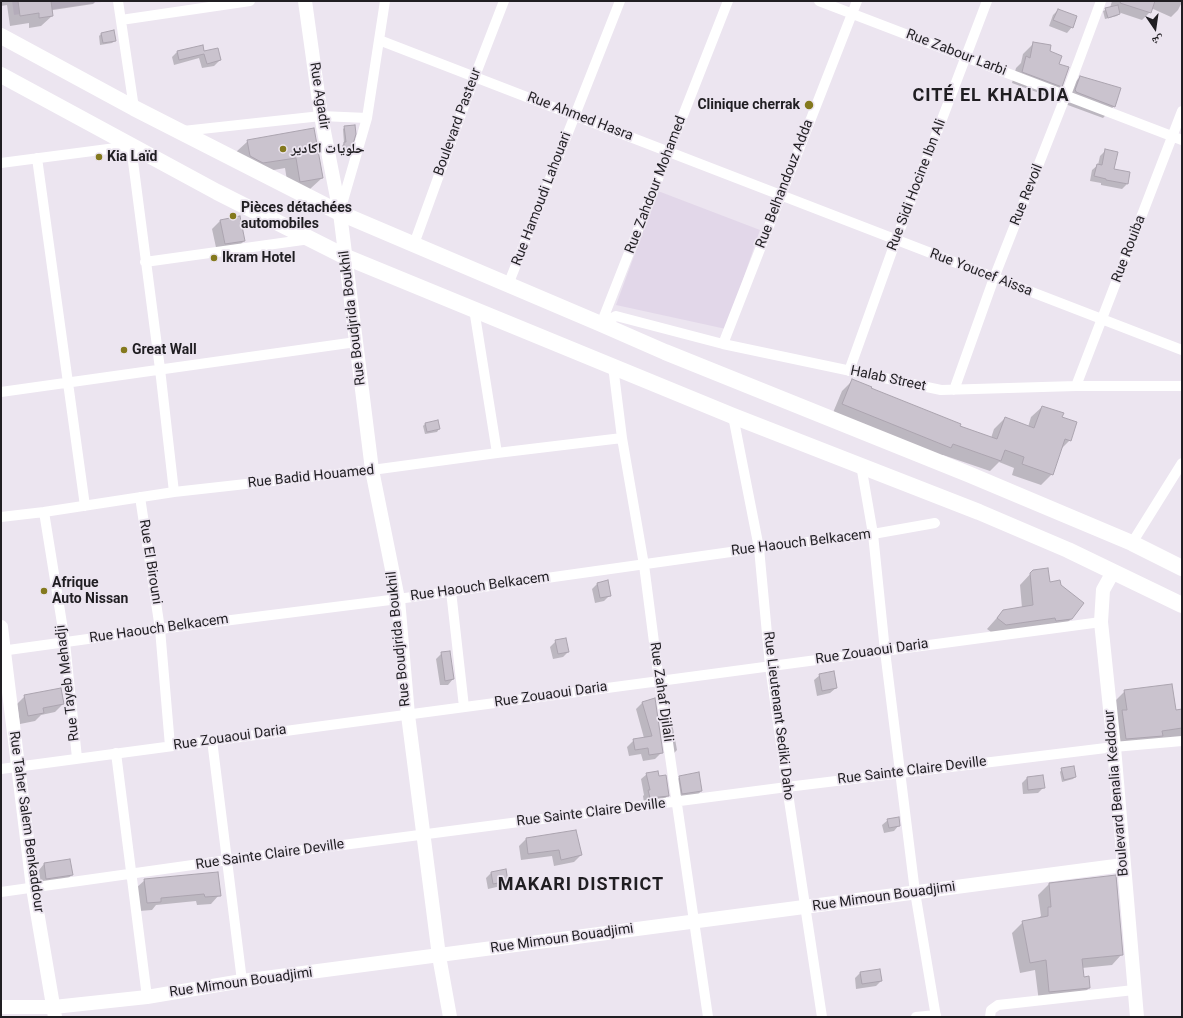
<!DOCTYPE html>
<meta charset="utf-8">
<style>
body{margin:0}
#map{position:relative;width:1183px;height:1018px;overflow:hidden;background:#ece5f0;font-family:Roboto,"Noto Naskh Arabic",sans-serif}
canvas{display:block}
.frame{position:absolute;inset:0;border:2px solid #201e22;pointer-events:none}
.north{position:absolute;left:1135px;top:8px;width:40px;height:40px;-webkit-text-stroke:3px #ece5f0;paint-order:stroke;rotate:167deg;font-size:11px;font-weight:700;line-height:16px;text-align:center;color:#201e22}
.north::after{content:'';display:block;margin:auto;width:14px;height:18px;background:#201e22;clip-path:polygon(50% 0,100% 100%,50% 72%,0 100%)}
</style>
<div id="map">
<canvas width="1183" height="1018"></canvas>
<div class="frame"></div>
<div class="north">ش</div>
</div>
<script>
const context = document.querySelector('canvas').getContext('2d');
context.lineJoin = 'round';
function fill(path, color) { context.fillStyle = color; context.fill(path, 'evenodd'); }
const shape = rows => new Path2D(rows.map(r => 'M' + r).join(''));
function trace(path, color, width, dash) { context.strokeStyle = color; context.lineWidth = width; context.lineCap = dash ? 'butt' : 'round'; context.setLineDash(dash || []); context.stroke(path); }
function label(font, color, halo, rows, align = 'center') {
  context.font = font + ' Roboto,"Noto Naskh Arabic",sans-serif'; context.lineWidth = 3.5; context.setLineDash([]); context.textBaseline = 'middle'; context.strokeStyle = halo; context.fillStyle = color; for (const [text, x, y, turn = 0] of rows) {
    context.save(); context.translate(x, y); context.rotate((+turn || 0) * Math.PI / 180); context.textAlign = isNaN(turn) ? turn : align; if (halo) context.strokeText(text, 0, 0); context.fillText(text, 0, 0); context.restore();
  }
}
fill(shape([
 [12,1,102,1,102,2,14,15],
 [658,191,760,230,726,329,616,305]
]), '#e2d7e9');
fill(shape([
 [1,1,96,1,93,4,53,10,51,11,52,16,41,26,29,28,29,23,10,26,7,5,1,6],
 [1112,1,1181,1,1182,2,1178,10,1171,17,1151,8,1150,12,1142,20,1118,12,1119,14,1117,16,1105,19,1103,11,1110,8],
 [1058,10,1072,27,1067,33,1049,26,1053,15],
 [101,34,115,41,112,43,100,45,99,36],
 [1034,43,1048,52,1058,65,1061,86,1050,97,1012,83,1016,68,1021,63,1023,54],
 [177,52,203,52,220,60,214,66,202,68,199,58,174,65,172,57],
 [1080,77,1114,106,1103,118,1065,104,1069,88],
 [345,127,350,151,347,153,342,154,342,146,344,143,343,129],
 [313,129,322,178,310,189,289,193,285,168,252,174,236,152,248,141],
 [1105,151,1113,170,1127,184,1122,189,1101,185,1101,183,1090,181,1092,170,1098,165,1100,156],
 [239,217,244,241,236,249,217,252,212,229,220,221],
 [853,380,870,389,959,426,991,438,994,429,1005,418,1028,427,1031,417,1042,407,1061,418,1070,440,1060,450,1052,474,1041,485,1012,475,1014,468,999,462,990,471,943,455,940,458,832,415,842,391],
 [425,424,439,429,437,432,425,434,423,426],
 [1033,571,1071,619,1060,630,995,635,987,629,1003,611,1022,608,1020,585],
 [598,583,610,595,604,601,595,603,592,589],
 [556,641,568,652,563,657,553,659,550,647],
 [442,653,453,679,448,685,440,685,436,659],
 [820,675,836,688,830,693,817,696,814,680],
 [1125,691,1175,711,1182,710,1182,737,1115,750,1114,702],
 [25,696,63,704,55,712,41,715,35,721,20,724,17,704],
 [654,699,662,752,655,759,643,761,641,754,629,756,627,747,634,740,644,738,636,709,642,703],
 [672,723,677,750,670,757,665,729],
 [1062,769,1075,777,1073,779,1062,782,1060,772],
 [698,773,701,791,696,797,677,799,674,782,680,777],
 [647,774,658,777,668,795,663,801,644,803,643,796,644,795,641,779],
 [1027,778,1044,787,1038,793,1023,794,1022,783],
 [888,820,899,825,894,831,884,833,882,825],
 [526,839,581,855,574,862,554,866,552,856,521,860,519,846],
 [69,860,72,875,66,880,41,884,39,870,44,864],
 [505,870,507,881,501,886,488,889,486,878,491,873],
 [1116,876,1122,954,1112,965,1082,968,1083,978,1089,988,1079,998,1039,1002,1035,970,1020,973,1012,933,1023,922,1037,919,1041,916,1038,895,1049,884],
 [145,880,219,895,211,904,197,905,196,901,156,905,152,910,139,911,136,888],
 [879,970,881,981,876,986,856,989,855,978,860,973]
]), '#0003');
const building = shape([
 [18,1,51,1,53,16,39,18,39,13,20,16,18,1],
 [1121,1,1155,1,1151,13,1120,3,1121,1],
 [1118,5,1120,14,1108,18,1105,8,1118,5],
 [1058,9,1077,16,1073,28,1053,20,1058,9],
 [114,30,116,41,103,43,101,33,114,30],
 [1033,42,1051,45,1050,51,1062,56,1059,64,1069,67,1062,87,1022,72,1026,56,1030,58,1033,42],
 [203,45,204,51,218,48,221,60,207,64,204,54,179,60,177,51,203,45],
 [1080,76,1121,88,1115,107,1076,92,1076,91,1075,90,1080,76],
 [355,125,356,134,351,151,344,152,344,142,346,142,344,126,355,125],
 [314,128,323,178,300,182,296,158,263,163,250,156,247,140,314,128],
 [1105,149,1118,152,1114,169,1130,172,1128,184,1106,180,1106,179,1094,176,1097,164,1102,165,1105,149],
 [240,216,245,241,225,244,220,220,240,216],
 [852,379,872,387,871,388,961,424,960,426,997,439,1005,417,1034,428,1042,406,1064,413,1062,417,1077,422,1071,441,1065,439,1053,475,1022,464,1024,457,1005,450,1001,461,953,444,951,448,842,404,852,379],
 [438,420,440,429,427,432,425,423,438,420],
 [1048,568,1050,582,1060,580,1061,585,1084,603,1072,619,1056,621,1055,618,1006,625,997,618,1003,610,1033,605,1030,573,1033,570,1048,568],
 [608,580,611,596,600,598,597,583,608,580],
 [566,638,569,652,558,654,555,640,566,638],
 [450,651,454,679,445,681,441,652,450,651],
 [834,671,837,688,822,691,819,674,834,671],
 [1172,684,1176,710,1182,709,1182,728,1162,731,1163,736,1126,739,1122,710,1127,710,1124,690,1172,684],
 [61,688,64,704,43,708,44,713,28,716,24,695,61,688],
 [655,698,663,753,649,755,648,748,635,750,633,739,652,736,642,702,655,698],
 [1074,766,1076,777,1064,780,1061,768,1074,766],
 [658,771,659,776,666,775,669,796,650,798,648,790,650,790,646,773,658,771],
 [699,772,702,791,682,794,679,776,699,772],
 [1043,775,1045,788,1028,790,1027,777,1043,775],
 [899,817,900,826,889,828,887,819,899,817],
 [576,830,582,855,561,860,559,850,528,854,526,838,576,830],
 [70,859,73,875,46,879,44,863,70,859],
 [506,869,508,881,493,884,491,872,506,869],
 [218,872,221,896,205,897,204,894,161,898,161,902,147,903,144,879,218,872],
 [1116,875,1123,955,1082,959,1084,977,1089,976,1090,988,1049,992,1046,960,1030,963,1022,921,1048,916,1048,907,1051,907,1049,883,1116,875],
 [880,969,882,981,862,984,860,972,880,969]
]);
fill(building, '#cac3ce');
trace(building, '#aba4af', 1);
trace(shape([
 [118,1,134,108],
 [819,1,1182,140],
 [121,20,250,1],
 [379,40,1182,350],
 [183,131,321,116,367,118],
 [37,158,85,506],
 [1,163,131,146,160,369,174,492],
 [340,211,367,118,385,1],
 [414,244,475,76,504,1],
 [145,262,310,239],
 [508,285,620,1],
 [474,309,497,453],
 [601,324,616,316,723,344,941,390,1076,386,1182,386],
 [601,324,728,1],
 [723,344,857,1],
 [613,366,622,438,644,565,659,681,708,1017],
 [849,371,896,240,987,1],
 [1076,386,1182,111],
 [954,390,994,278,1066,95,1101,1],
 [1,392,356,342],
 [733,416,759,548,770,666,787,787,822,1017],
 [861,465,873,534,885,651,915,892,936,1017],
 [140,497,160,629,170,746],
 [44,512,65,642,77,758],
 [1,517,44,512,174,492,372,470,497,453,622,438],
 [1132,543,1182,463],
 [451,591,464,707],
 [1,651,160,629,398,599,759,548,873,534,935,523],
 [212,740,242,981],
 [116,753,147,997],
 [1,769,1101,622],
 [1,892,228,860,787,787,1114,747,1182,741],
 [916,1017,936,1015],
 [990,1017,991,1010,998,1005,1134,990]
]), '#fff', 10);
trace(shape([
 [305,1,321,116,340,213,372,470,398,599,408,715,439,956,450,1017],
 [1113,572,1103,590,1101,622,1114,747,1137,1017],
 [1,627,33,888,55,1017],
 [1,1007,54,1007,147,997,242,981,1123,865]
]), '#fff', 14);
trace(shape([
 [1,36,134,108,340,213,601,324,665,352,968,474,1132,543,1182,568],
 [1,75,217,192,346,257,733,416,979,512,1068,550,1182,605]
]), '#fff', 16);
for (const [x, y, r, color] of [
 [809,105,5,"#84791e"],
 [283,149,4,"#84791e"],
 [99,157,4,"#84791e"],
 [233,216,4,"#84791e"],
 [214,258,4,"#84791e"],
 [124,350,4,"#84791e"],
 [44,591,4,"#84791e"]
]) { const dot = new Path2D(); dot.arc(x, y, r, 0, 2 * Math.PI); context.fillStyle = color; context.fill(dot); trace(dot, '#ece5f0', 1.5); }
label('14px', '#201e22', '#ece5f0', [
 ["Rue Zabour Larbi",956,53,21],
 ["Rue Agadir",319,96,81],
 ["Rue Ahmed Hasra",580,117,21],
 ["Boulevard Pasteur",458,122,-70],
 ["Rue Belhandouz Adda",785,184,-69],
 ["Rue Zahdour Mohamed",656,185,-69],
 ["Rue Sidi Hocine Ibn Ali",917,185,-69],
 ["Rue Revoil",1027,195,-68],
 ["Rue Hamoudi Lahouari",542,199,-69],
 ["Rue Rouiba",1129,249,-69],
 ["Rue Youcef Aissa",981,273,21],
 ["Rue Boudjrida Boukhil",353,318,-97],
 ["Halab Street",888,379,12],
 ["Rue Badid Houamed",311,477,-6],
 ["Rue Haouch Belkacem",801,543,-7],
 ["Rue El Birouni",150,562,81],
 ["Rue Haouch Belkacem",480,587,-8],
 ["Rue Haouch Belkacem",159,629,-8],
 ["Rue Boudjrida Boukhil",399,639,-96],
 ["Rue Zouaoui Daria",872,652,-8],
 ["Rue Tayeb Mehadji",68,683,-97],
 ["Rue Zahaf Djilali",661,692,82],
 ["Rue Zouaoui Daria",551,695,-8],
 ["Rue Lieutenant Sediki Daho",778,716,83],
 ["Rue Zouaoui Daria",230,738,-8],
 ["Rue Sainte Claire Deville",912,771,-7],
 ["Boulevard Benalia Keddour",1117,793,-95],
 ["Rue Sainte Claire Deville",591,813,-7],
 ["Rue Taher Salem Benkaddour",26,822,82],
 ["Rue Sainte Claire Deville",270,855,-8],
 ["Rue Mimoun Bouadjimi",884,897,-8],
 ["Rue Mimoun Bouadjimi",562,939,-8],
 ["Rue Mimoun Bouadjimi",241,983,-8]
]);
label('bold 14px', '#201e22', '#ece5f0', [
 ["Clinique cherrak",800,105,"right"],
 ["حلويات اكادير",291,149],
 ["Kia Laïd",107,157],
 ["Pièces détachées",241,208],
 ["automobiles",241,224],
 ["Ikram Hotel",222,258],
 ["Great Wall",132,350],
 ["Afrique",52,583],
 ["Auto Nissan",52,599]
], 'left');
context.letterSpacing = '1px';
label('bold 18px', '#201e22', '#ece5f0', [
 ["CITÉ EL KHALDIA",991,96],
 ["MAKARI DISTRICT",581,885]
]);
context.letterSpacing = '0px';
</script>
